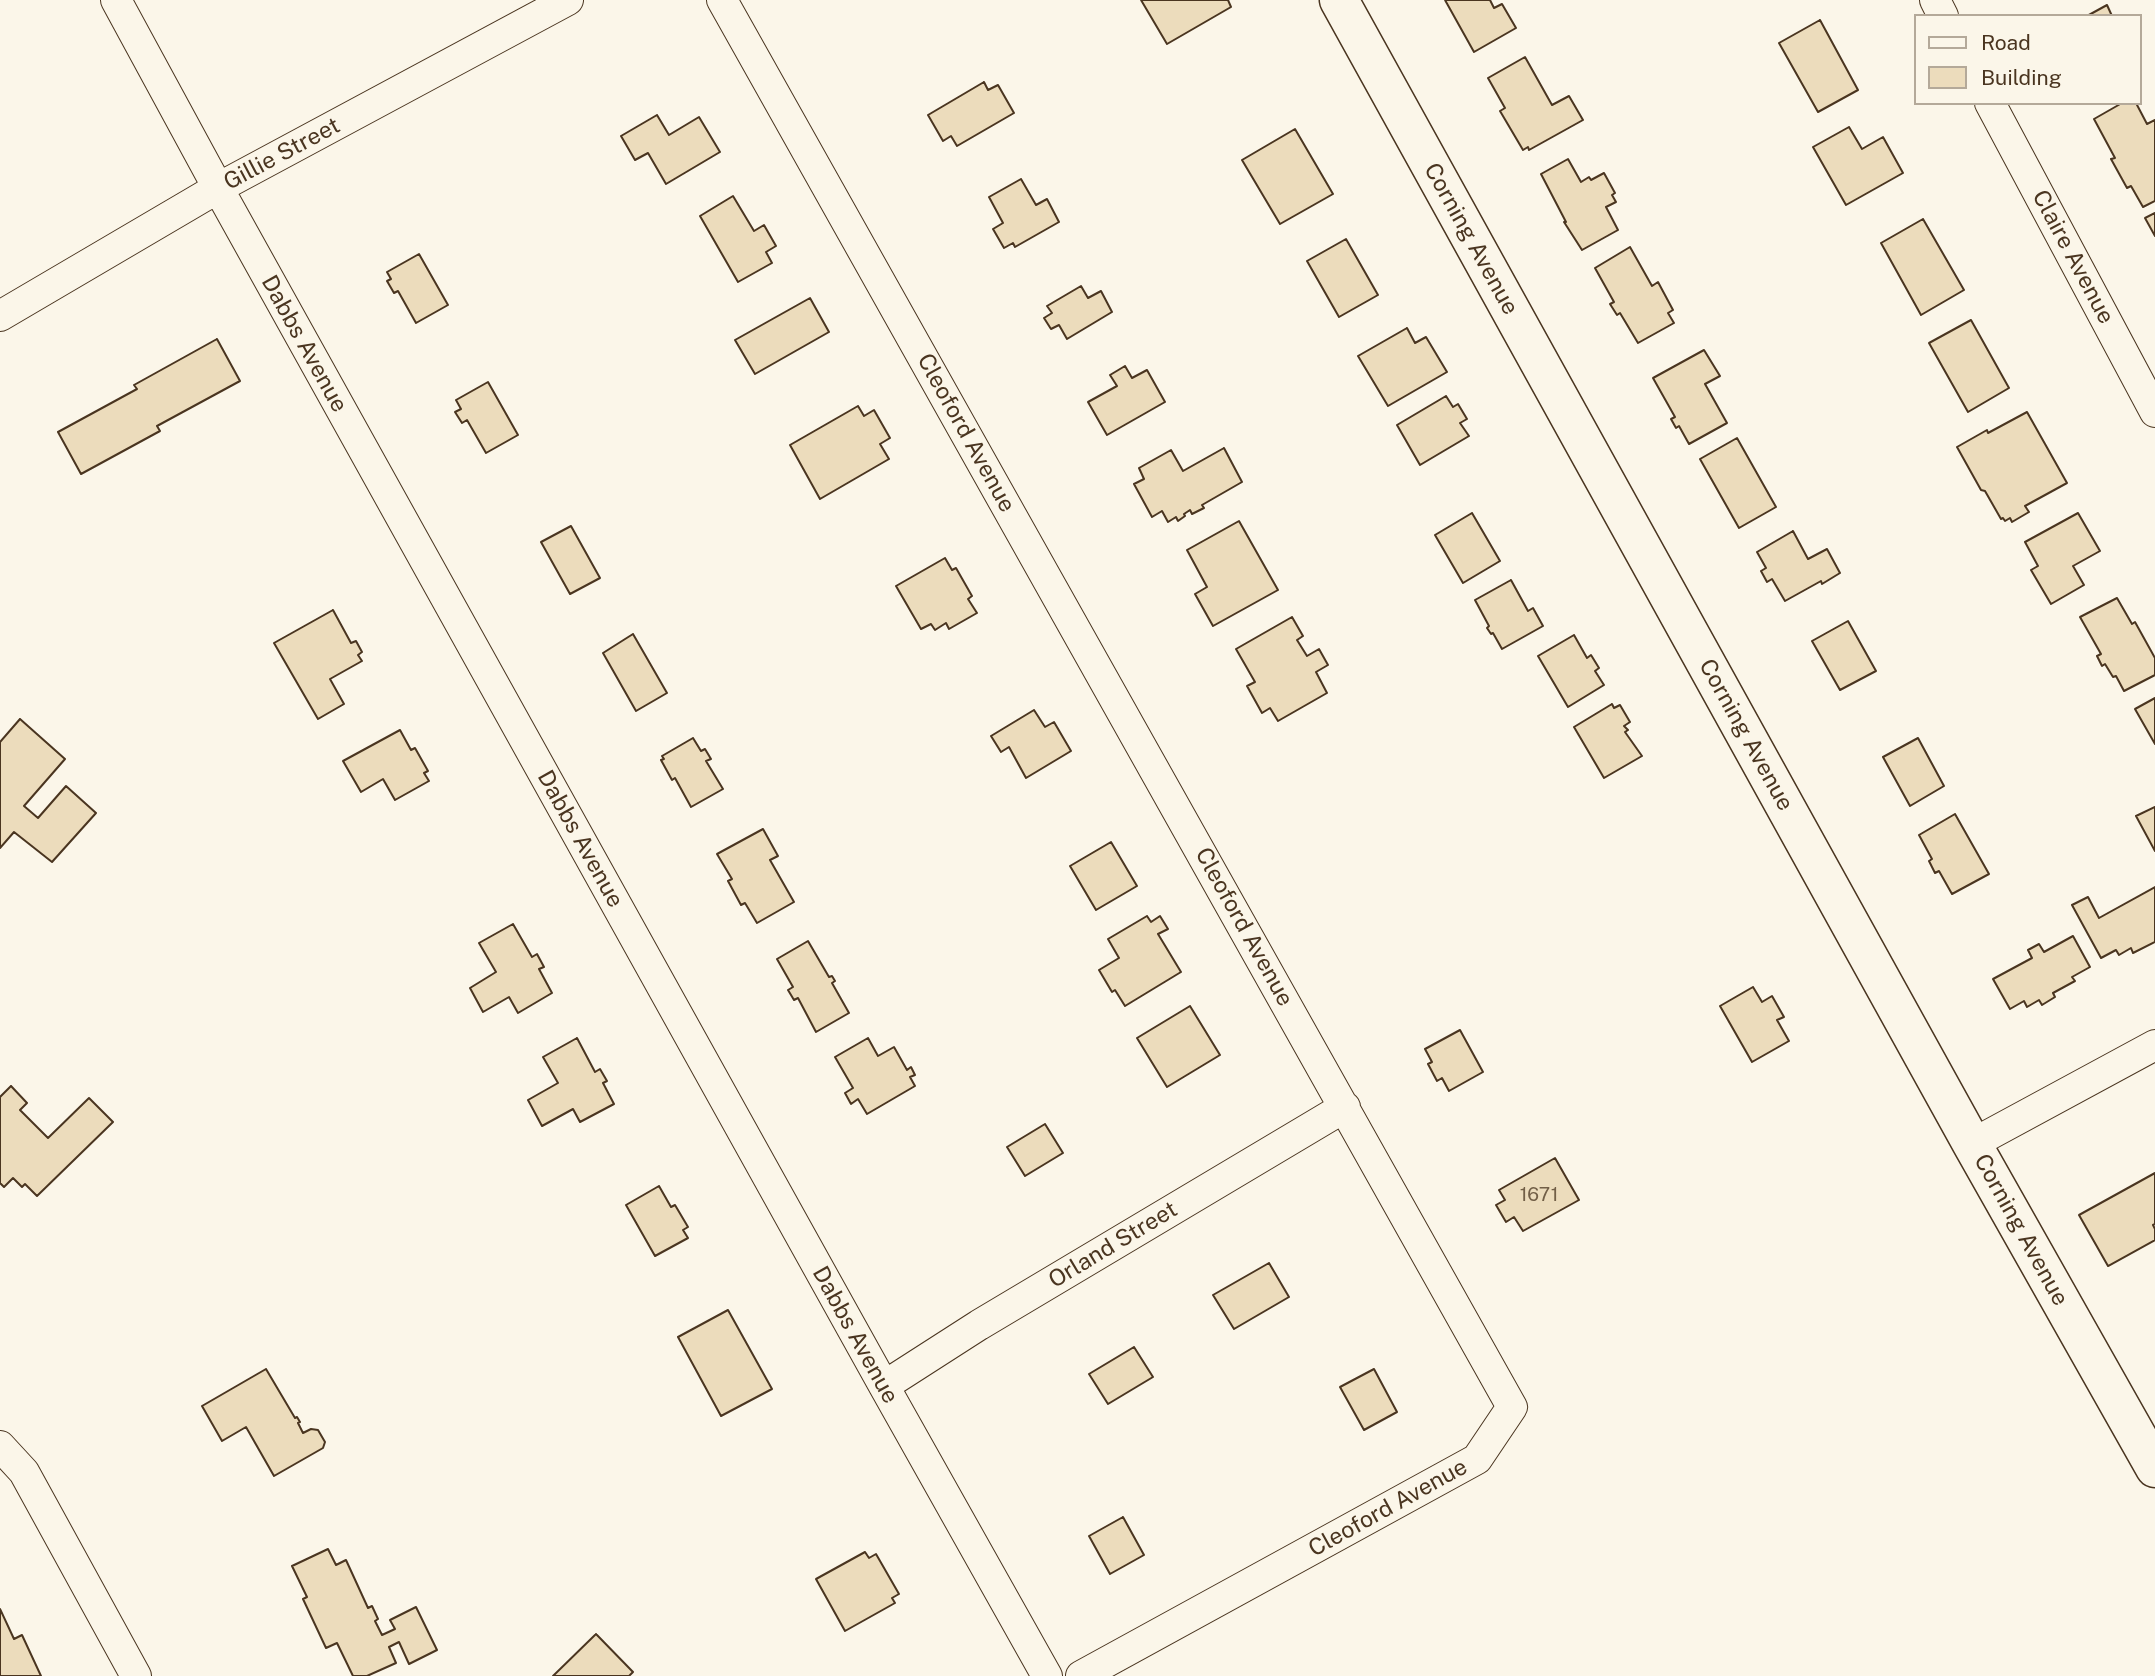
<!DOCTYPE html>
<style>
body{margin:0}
#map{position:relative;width:2155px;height:1676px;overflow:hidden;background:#fbf6e9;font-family:"Public Sans",sans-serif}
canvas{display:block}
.legend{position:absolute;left:1914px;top:14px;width:228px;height:91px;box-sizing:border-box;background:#fbf6e9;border:2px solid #b4a999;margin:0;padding:9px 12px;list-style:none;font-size:21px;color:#4a3520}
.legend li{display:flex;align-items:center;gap:14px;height:35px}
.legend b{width:35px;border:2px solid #b4a999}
</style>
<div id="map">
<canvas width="2155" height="1676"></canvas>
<ul class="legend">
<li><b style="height:9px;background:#fbf6e9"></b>Road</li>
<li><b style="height:19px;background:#ecdcbc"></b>Building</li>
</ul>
</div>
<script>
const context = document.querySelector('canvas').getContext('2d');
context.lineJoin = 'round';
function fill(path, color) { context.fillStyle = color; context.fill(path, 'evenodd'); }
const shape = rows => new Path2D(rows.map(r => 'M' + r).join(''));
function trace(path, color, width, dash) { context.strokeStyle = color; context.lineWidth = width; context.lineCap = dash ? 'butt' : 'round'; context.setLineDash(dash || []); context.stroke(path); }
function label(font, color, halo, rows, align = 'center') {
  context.font = font + ' "Public Sans",sans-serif'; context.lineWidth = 5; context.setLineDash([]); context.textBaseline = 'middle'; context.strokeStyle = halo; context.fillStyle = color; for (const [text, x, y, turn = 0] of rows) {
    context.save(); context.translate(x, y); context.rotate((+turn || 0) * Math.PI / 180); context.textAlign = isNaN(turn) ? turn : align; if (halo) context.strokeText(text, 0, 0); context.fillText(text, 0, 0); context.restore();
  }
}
const building = shape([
 [1141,0,1228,0,1231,7,1167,44,1141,0],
 [1445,0,1490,0,1494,8,1502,4,1516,28,1474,52,1445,0],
 [2107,5,2112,16,2087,16,2107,5],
 [1820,20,1858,90,1818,112,1779,43,1820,20],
 [1525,57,1552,105,1569,96,1583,120,1529,150,1528,147,1523,150,1500,111,1505,108,1488,78,1525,57],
 [984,82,988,90,998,85,1014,113,957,146,951,136,943,141,928,115,984,82],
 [2122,103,2136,103,2147,124,2155,120,2155,201,2143,207,2131,186,2127,188,2111,159,2115,158,2094,119,2122,103],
 [657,115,669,135,699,117,720,152,666,184,648,153,635,160,621,136,657,115],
 [1849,127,1862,149,1883,137,1903,173,1846,205,1813,147,1849,127],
 [1295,129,1333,194,1280,224,1242,160,1295,129],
 [1568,159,1581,182,1589,177,1591,180,1604,173,1615,193,1612,195,1616,202,1606,207,1618,230,1582,250,1564,222,1566,222,1541,174,1568,159],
 [1021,179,1036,205,1047,199,1059,222,1015,247,1013,243,1004,248,993,229,1003,223,989,197,1021,179],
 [733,196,754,231,764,225,776,246,766,252,772,263,738,282,700,216,733,196],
 [2155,213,2155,236,2145,218,2155,213],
 [1923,219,1964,290,1921,315,1881,243,1923,219],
 [1346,239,1378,295,1339,317,1307,261,1346,239],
 [1630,247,1652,286,1658,282,1673,310,1668,313,1674,323,1638,343,1620,313,1617,315,1610,304,1614,302,1595,268,1630,247],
 [419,254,448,305,416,323,398,291,394,293,387,281,391,279,387,272,419,254],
 [1081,286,1088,298,1101,291,1112,312,1067,339,1059,325,1051,329,1044,318,1052,313,1047,306,1081,286],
 [810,298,829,332,755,374,735,340,810,298],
 [1971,320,2009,388,1968,412,1929,343,1971,320],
 [1407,328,1415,343,1426,337,1447,372,1388,406,1358,356,1407,328],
 [217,339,240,381,157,426,160,431,81,474,58,432,137,389,134,385,217,339],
 [1704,350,1720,376,1705,384,1727,423,1689,444,1679,426,1676,428,1671,419,1675,417,1653,378,1704,350],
 [1125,366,1132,378,1147,370,1165,402,1107,435,1088,402,1117,386,1110,375,1125,366],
 [488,382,518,435,486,453,467,420,462,423,455,412,461,409,456,400,488,382],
 [1446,396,1453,407,1458,404,1467,419,1460,423,1469,436,1420,465,1397,425,1446,396],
 [858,406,864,416,874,410,890,438,880,444,889,459,820,499,790,445,858,406],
 [2027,412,2067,483,2025,506,2029,512,2012,522,2010,518,2005,521,2003,518,2001,519,1985,491,1981,490,1957,447,1987,430,1988,433,2027,412],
 [1737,438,1776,507,1739,528,1700,459,1737,438],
 [1224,448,1242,482,1202,505,1204,508,1192,514,1190,510,1184,514,1185,516,1178,521,1176,517,1168,522,1162,511,1152,517,1134,484,1144,479,1139,468,1171,450,1183,471,1224,448],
 [1472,513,1500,561,1463,583,1435,535,1472,513],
 [2078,513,2100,551,2073,566,2084,585,2051,604,2031,570,2038,566,2025,542,2078,513],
 [1239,521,1278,590,1213,626,1195,594,1207,587,1187,550,1239,521],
 [571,526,600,578,570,594,541,542,571,526],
 [1793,531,1808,559,1827,549,1840,573,1822,584,1821,581,1785,601,1772,579,1767,582,1761,571,1766,568,1757,552,1793,531],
 [945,558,952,570,956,568,972,596,968,599,977,613,949,629,946,623,935,630,931,624,921,629,896,586,945,558],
 [1511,580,1528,611,1533,608,1543,626,1502,649,1493,633,1491,634,1487,628,1489,626,1475,600,1511,580],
 [2117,598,2132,624,2135,622,2155,658,2155,675,2124,691,2116,676,2113,677,2105,664,2102,666,2097,656,2101,654,2080,617,2117,598],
 [333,610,351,643,356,641,362,652,358,655,362,661,330,679,344,704,318,719,274,643,333,610],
 [1292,617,1303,636,1297,640,1307,656,1319,649,1328,665,1316,672,1327,693,1278,721,1270,708,1262,713,1247,686,1255,682,1236,649,1292,617],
 [1848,621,1876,671,1840,690,1812,641,1848,621],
 [633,634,667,693,636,711,603,653,633,634],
 [1574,635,1587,658,1591,655,1599,668,1595,671,1604,685,1568,707,1538,656,1574,635],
 [2155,698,2155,744,2135,709,2155,698],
 [1612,704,1614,708,1620,705,1630,722,1624,726,1628,730,1625,732,1642,756,1604,778,1574,727,1612,704],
 [1034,710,1045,727,1054,722,1071,751,1026,778,1009,747,1001,752,991,736,1034,710],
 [20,719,65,759,24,806,38,818,66,786,96,813,52,862,14,832,0,848,0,742,20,719],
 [400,730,411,750,415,748,428,771,424,773,429,781,395,800,383,779,361,792,343,761,400,730],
 [693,738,701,751,705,749,711,759,706,761,723,789,691,807,675,778,672,780,661,760,664,759,662,756,693,738],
 [1918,738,1944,786,1910,806,1883,757,1918,738],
 [2155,807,2155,851,2136,816,2155,807],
 [1955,814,1989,874,1952,894,1939,871,1935,873,1929,861,1932,859,1919,835,1955,814],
 [763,829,778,856,770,860,794,902,757,923,745,903,741,905,728,881,732,879,717,854,763,829],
 [1111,842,1137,886,1096,910,1070,866,1111,842],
 [2155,887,2155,942,2133,953,2131,948,2119,955,2116,950,2101,958,2072,905,2088,897,2099,918,2155,887],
 [1147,916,1151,922,1160,916,1168,929,1158,934,1181,972,1125,1006,1115,990,1112,992,1099,970,1119,958,1108,939,1147,916],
 [513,924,532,957,537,954,544,967,539,969,552,993,518,1013,509,997,483,1012,470,988,496,972,479,943,513,924],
 [2073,936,2090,967,2072,977,2075,981,2053,993,2055,997,2042,1005,2039,1000,2027,1007,2024,1001,2010,1009,1993,979,2032,958,2028,950,2039,944,2044,952,2073,936],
 [808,941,829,977,832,976,835,981,832,983,849,1013,816,1032,798,998,794,1000,788,990,793,987,777,959,808,941],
 [1753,987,1762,1002,1772,996,1784,1017,1777,1020,1789,1041,1752,1062,1720,1006,1753,987],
 [1190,1006,1220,1055,1167,1087,1137,1038,1190,1006],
 [1460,1030,1483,1072,1449,1091,1442,1078,1437,1081,1428,1064,1432,1062,1425,1049,1460,1030],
 [577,1038,595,1072,600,1069,607,1081,603,1083,614,1104,580,1122,573,1109,542,1126,528,1100,558,1083,543,1057,577,1038],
 [868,1038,878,1056,894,1047,907,1070,911,1067,915,1075,910,1077,915,1086,867,1114,858,1099,851,1104,845,1093,853,1088,835,1057,868,1038],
 [11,1086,27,1103,20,1110,48,1138,89,1098,113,1122,37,1196,25,1184,22,1187,13,1178,4,1187,0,1183,0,1097,11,1086],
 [1045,1124,1063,1153,1025,1176,1007,1147,1045,1124],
 [1555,1158,1579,1200,1523,1231,1514,1217,1506,1222,1496,1205,1505,1200,1499,1190,1555,1158],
 [2155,1173,2155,1224,2153,1225,2155,1229,2155,1240,2108,1266,2079,1215,2155,1173],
 [659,1186,671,1207,675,1205,688,1227,683,1230,688,1238,655,1256,626,1205,659,1186],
 [1269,1263,1289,1297,1234,1329,1213,1295,1269,1263],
 [728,1310,772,1389,721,1416,678,1337,728,1310],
 [1134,1347,1153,1377,1108,1404,1089,1374,1134,1347],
 [266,1369,295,1418,297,1417,300,1422,298,1423,303,1433,311,1429,318,1430,325,1442,323,1448,274,1476,246,1427,222,1441,202,1406,266,1369],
 [1374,1369,1397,1412,1364,1430,1340,1387,1374,1369],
 [1123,1517,1144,1555,1110,1574,1089,1536,1123,1517],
 [328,1549,336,1565,346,1560,368,1608,372,1606,378,1619,375,1621,382,1635,395,1629,390,1620,416,1607,437,1650,409,1664,399,1642,389,1647,396,1663,367,1676,353,1676,337,1643,326,1648,303,1599,307,1597,292,1566,328,1549],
 [865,1552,869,1558,876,1554,899,1594,892,1598,895,1603,845,1631,816,1579,865,1552],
 [0,1609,14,1639,22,1635,41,1676,0,1676,0,1609],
 [596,1634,633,1672,629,1676,553,1676,596,1634]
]);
fill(building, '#ecdcbc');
trace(building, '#4a3520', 2);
const street = shape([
 [116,0,218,188,884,1386,1047,1676],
 [722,0,1512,1407,1477,1459,1081,1676],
 [1935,0,1943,16],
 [1990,103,2155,412],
 [0,316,218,188,568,0],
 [1972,1144,2155,1045],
 [884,1386,979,1325,1345,1107],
 [0,1446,24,1472,136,1676]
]);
const secondary = shape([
 [1339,0,1972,1144,2155,1468]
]);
trace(street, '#4a3520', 32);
trace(secondary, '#4a3520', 41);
trace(street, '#fbf6e9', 30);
trace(secondary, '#fbf6e9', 38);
label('19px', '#725f47', null, [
 ["1671",1539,1195]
]);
label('23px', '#4a3520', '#fbf6e9', [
 ["Gillie Street",282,154,-28],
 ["Corning Avenue",1471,239,61],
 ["Claire Avenue",2073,257,62],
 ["Dabbs Avenue",304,344,61],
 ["Cleoford Avenue",966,433,61],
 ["Corning Avenue",1746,735,61],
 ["Dabbs Avenue",580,839,61],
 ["Cleoford Avenue",1244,927,61],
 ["Corning Avenue",2021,1230,61],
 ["Orland Street",1113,1245,-31],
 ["Dabbs Avenue",855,1335,61],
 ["Cleoford Avenue",1388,1508,-29]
]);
</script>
